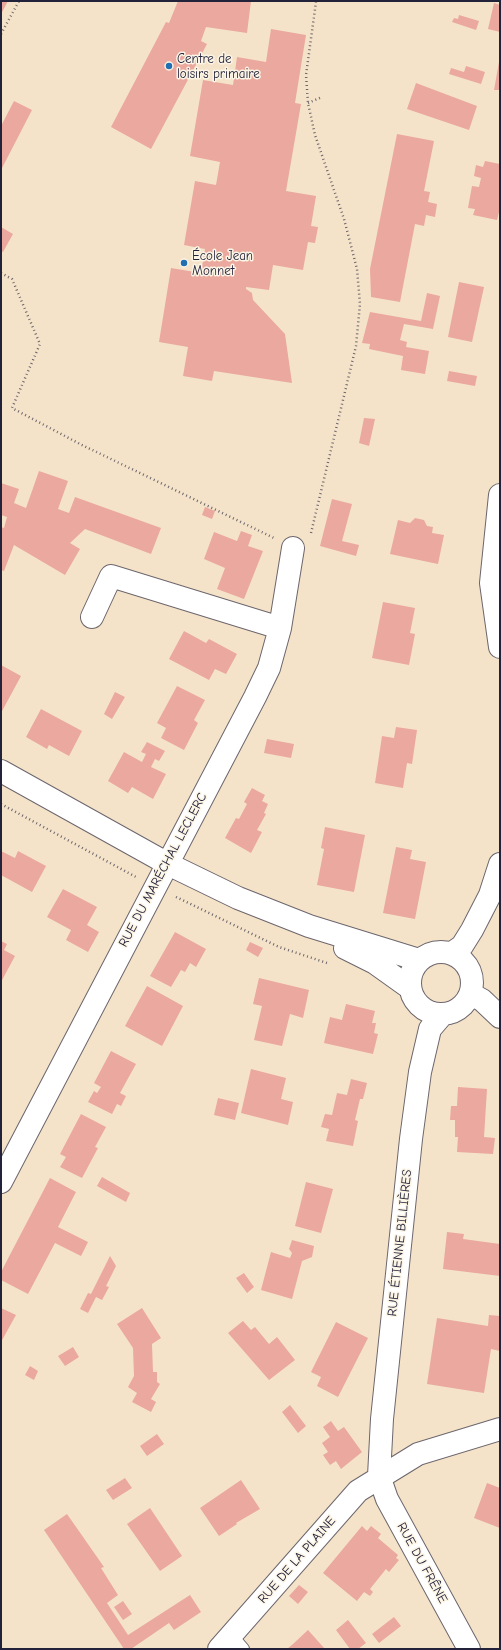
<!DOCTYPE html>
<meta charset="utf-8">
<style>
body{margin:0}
#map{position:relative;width:501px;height:1650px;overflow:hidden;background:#f5e3c9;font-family:"Comic Neue",sans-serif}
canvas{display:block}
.frame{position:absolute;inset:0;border:2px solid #22223b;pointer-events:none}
</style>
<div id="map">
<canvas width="501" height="1650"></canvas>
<div class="frame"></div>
</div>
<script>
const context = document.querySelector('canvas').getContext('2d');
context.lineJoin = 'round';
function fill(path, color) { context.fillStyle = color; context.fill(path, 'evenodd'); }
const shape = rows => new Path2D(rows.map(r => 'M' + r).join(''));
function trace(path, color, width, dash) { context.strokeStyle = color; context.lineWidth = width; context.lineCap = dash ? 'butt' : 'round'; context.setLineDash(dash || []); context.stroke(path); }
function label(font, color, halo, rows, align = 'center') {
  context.font = font + ' "Comic Neue",sans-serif'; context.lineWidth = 3; context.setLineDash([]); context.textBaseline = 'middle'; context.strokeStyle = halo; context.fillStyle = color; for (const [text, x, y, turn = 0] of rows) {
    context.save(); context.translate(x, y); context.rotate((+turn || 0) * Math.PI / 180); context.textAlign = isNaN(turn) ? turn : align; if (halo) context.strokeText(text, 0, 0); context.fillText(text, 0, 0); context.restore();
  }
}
fill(shape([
 [1,1,8,1,1,14],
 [178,1,251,1,247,33,206,27,201,41,207,44,151,149,111,127,166,22,169,23],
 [494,3,500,5,500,32,488,29],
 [459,15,479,21,476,30,452,22,454,18,458,19],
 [271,29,306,35,295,103,301,104,286,191,316,196,311,226,318,227,315,243,308,242,303,270,273,265,269,290,246,287,246,289,252,293,253,300,285,334,292,383,214,371,212,381,183,376,188,347,159,342,171,268,201,273,205,249,184,245,195,181,216,185,220,162,190,156,203,80,233,85,237,57,266,62],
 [499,62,500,62,500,90,494,90],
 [466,66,485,72,481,84,449,74,451,68,464,72],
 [416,83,477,106,469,130,407,109],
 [14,101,32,110,1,170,1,126],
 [397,134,434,141,424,191,430,192,428,202,437,204,435,217,426,215,424,226,415,224,400,302,371,297,370,269],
 [485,161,500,164,500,208,497,220,473,215,475,209,468,208,472,186,479,187,481,178,474,176,476,165,483,167],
 [1,227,13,234,3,252,1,251],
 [459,282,484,287,472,342,448,337],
 [427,293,440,296,433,329,404,324,400,340,407,342,406,347,429,351,425,374,401,370,403,356,369,349,370,344,362,343,370,312,421,321],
 [449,371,477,376,475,386,447,381],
 [364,418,375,419,369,446,359,443],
 [39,471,68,481,58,509,69,513,75,497,161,528,151,554,85,529,70,543,80,549,65,575,14,545,4,571,1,570,1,527,4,528,7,517,1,515,1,483,19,489,14,503,26,508],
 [332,499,352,504,342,541,359,545,356,556,320,546],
 [205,507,215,511,212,519,202,515],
 [415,518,424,520,427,526,433,527,432,533,444,535,438,564,390,554,398,520,410,523],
 [241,531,252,535,248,546,263,551,244,599,217,589,225,568,204,559,214,532,237,541],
 [383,602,415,608,410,633,415,634,409,665,372,658],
 [184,631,206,643,209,639,237,654,226,674,215,669,209,680,169,659],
 [1,665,21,676,1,713],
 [177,686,205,700,194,720,198,723,184,750,161,738,166,728,157,723],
 [115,692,125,697,112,719,104,714],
 [41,709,82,731,69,756,49,745,47,749,26,737],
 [396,727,417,730,412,764,407,763,403,788,375,783,382,736,394,738],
 [267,739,294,744,291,758,264,753],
 [147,742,165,751,159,761,155,759,151,767,166,774,153,799,132,787,128,793,108,781,124,752,142,762,146,754,141,752],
 [252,788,265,795,262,801,268,804,264,813,266,814,257,830,262,832,251,853,225,838,236,818,239,819,247,804,244,802],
 [325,827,365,835,354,892,317,885,324,849,321,848],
 [396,847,412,850,410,859,426,862,415,919,383,913],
 [1,851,15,858,18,851,46,866,32,892,1,875],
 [63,889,97,907,87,925,99,932,88,952,66,940,71,930,47,917],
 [175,932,206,949,196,967,190,963,185,972,181,970,171,987,150,976],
 [1,941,7,944,4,950,15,956,1,982],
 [250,942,263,948,258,957,246,950],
 [259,978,309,990,303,1018,290,1014,282,1046,254,1040,262,1006,253,1004],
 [147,986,183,1006,162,1046,125,1026],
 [346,1004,375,1011,372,1023,376,1023,374,1033,378,1034,373,1054,324,1043,330,1017,342,1020],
 [111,1051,136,1064,120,1093,126,1096,121,1106,117,1104,112,1114,88,1102,94,1091,97,1093,101,1087,94,1083],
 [251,1069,286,1078,281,1099,293,1102,288,1125,241,1113],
 [351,1079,367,1083,363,1099,360,1099,355,1120,358,1121,353,1146,326,1141,329,1129,321,1127,325,1114,332,1115,337,1093,347,1095],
 [458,1087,487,1089,484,1137,495,1138,493,1154,457,1152,458,1137,455,1137,455,1120,450,1120,451,1106,457,1106],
 [218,1098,239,1103,235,1120,214,1115],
 [81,1114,106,1127,95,1147,98,1148,82,1178,60,1167,66,1157,60,1154],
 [102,1177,130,1193,126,1202,97,1186],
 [50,1178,76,1192,58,1227,88,1242,81,1256,55,1243,28,1294,1,1280,1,1272],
 [306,1182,333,1189,321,1233,295,1226],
 [447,1232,464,1234,463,1239,500,1244,500,1276,443,1269],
 [292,1240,314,1246,312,1257,302,1261,292,1299,261,1290,271,1252,290,1258,292,1253,289,1249],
 [110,1256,116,1266,106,1286,109,1287,102,1300,96,1297,88,1313,80,1309,88,1293,91,1294],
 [244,1273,254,1287,247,1293,236,1278],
 [1,1308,16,1315,1,1342],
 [142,1308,161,1338,152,1344,153,1372,157,1372,157,1382,160,1384,151,1399,156,1402,151,1412,132,1402,137,1393,128,1387,134,1376,133,1348,117,1324],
 [489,1315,500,1316,500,1351,491,1349,484,1393,427,1384,437,1318,488,1326],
 [243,1321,251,1330,255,1327,269,1344,277,1337,295,1360,269,1380,228,1333],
 [336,1322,368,1338,338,1397,317,1386,321,1377,311,1372],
 [73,1347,79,1357,65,1366,58,1356],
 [30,1366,38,1371,34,1380,25,1375],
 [290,1405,306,1426,298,1433,282,1412],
 [331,1421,338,1431,344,1427,362,1452,341,1469,336,1461,330,1465,323,1455,328,1452,322,1443,330,1437,323,1427],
 [157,1434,164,1444,147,1456,140,1446],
 [125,1478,132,1488,113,1500,106,1490],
 [241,1480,260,1509,236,1523,237,1524,219,1536,200,1508],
 [487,1483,500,1488,500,1528,474,1518],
 [150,1508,182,1556,160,1571,127,1524],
 [67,1514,104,1567,101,1568,118,1595,107,1603,128,1635,190,1595,201,1612,174,1630,169,1623,131,1649,124,1649,44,1530],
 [362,1526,367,1531,371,1526,381,1534,378,1538,398,1555,396,1558,399,1560,389,1572,386,1569,370,1589,373,1592,370,1596,364,1592,357,1601,323,1573],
 [299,1585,308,1592,298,1604,289,1596],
 [123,1601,132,1614,123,1620,114,1607],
 [394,1617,401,1626,379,1643,372,1634],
 [348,1620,366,1643,358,1649,350,1649,336,1630],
 [308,1630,325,1649,287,1649,293,1644]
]), '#eaa89e');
const lane = shape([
 [231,1635,243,1649]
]);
const street = shape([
 [500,495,491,583,500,647],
 [92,617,111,576,280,628],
 [1,771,168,864,238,898,309,926,419,960],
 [345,948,375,963,410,988],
 '410 983a31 31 0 1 1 62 0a31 31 0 1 1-62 0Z',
 [452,953,462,946,472,930,490,895,500,864],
 [471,994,482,1000,500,1017],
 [442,1015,430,1029,420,1072,411,1139,382,1419,379,1476,387,1499,469,1649],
 [1,1182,255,697,269,668,280,628,293,548],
 [219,1649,358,1491,418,1454,500,1429]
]);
trace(lane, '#6c666d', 14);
trace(street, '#6c666d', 24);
trace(shape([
 [1,34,19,1],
 [308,103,322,97],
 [1,273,12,279,40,344,12,408,80,444,274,538],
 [311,533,356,346,360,304,357,269,344,219,315,135,308,103,306,75,316,2],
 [1,804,136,877],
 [176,897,279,947,327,963]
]), '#6c666d', 2.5, [1, 3]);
trace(lane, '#fff', 12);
trace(street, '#fff', 22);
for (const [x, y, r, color] of [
 [169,66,4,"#1f6fb2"],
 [184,263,4,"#1f6fb2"]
]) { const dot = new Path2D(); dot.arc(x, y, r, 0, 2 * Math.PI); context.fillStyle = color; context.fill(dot); trace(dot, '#fcf5e5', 1.5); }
label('13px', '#22223b', '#fcf5e5', [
 ["Centre de",177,59],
 ["loisirs primaire",177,74],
 ["École Jean",192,256],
 ["Monnet",192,271]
], 'left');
label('13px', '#22223b', '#fcf5e5', [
 ["RUE DU MARÉCHAL LECLERC",163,870,-62],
 ["RUE ÉTIENNE BILLIÈRES",400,1243,-84],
 ["RUE DE LA PLAINE",297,1560,-49],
 ["RUE DU FRÊNE",422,1563,61]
]);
</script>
